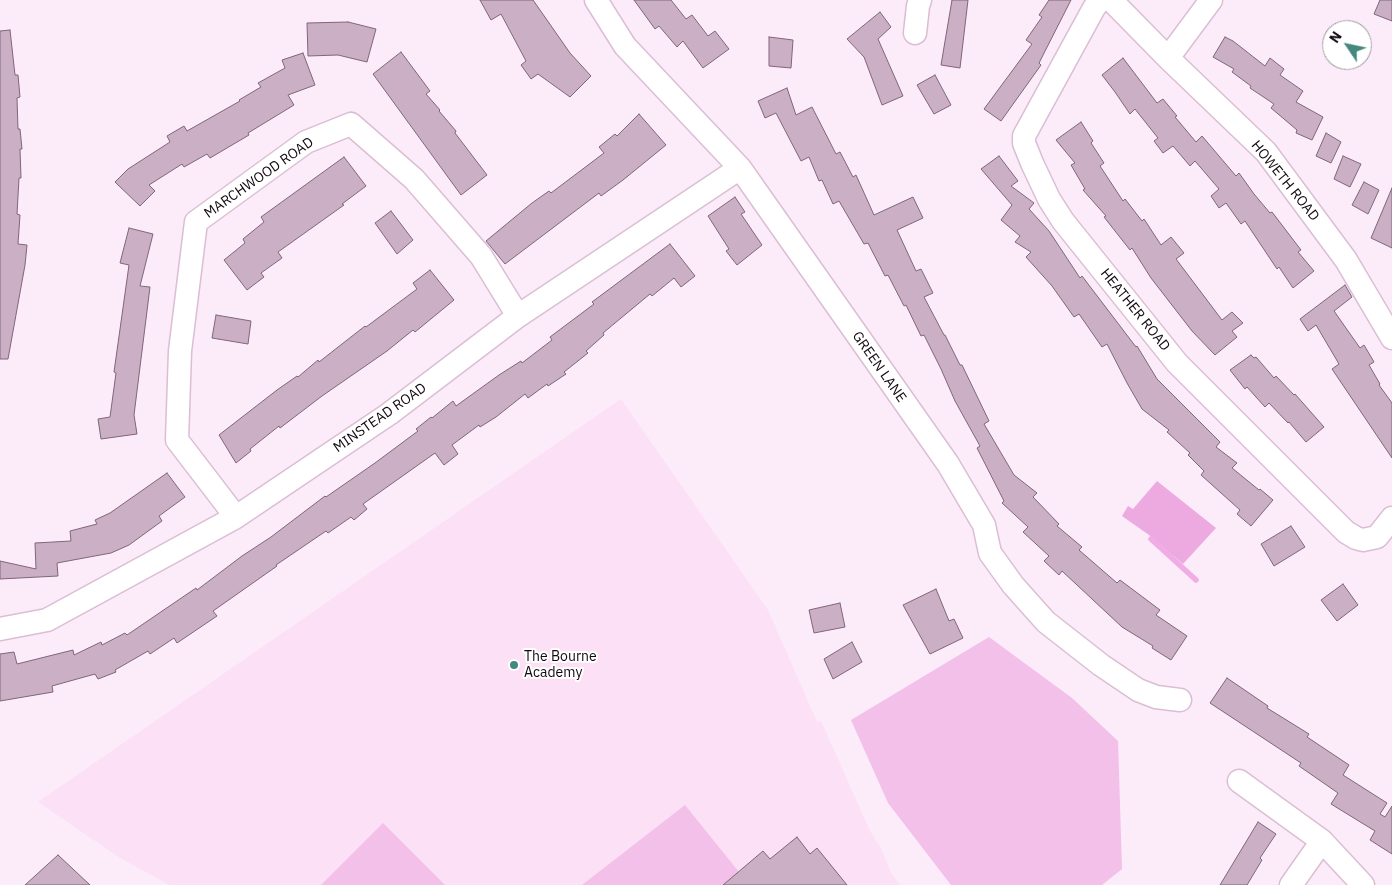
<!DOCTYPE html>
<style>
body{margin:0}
#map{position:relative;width:1392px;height:885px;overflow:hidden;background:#fcebf9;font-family:"IBM Plex Sans",sans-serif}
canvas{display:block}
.north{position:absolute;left:1322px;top:20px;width:50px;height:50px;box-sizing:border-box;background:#fff;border:1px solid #a09d9f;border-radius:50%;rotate:304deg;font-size:14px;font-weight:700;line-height:20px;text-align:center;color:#120910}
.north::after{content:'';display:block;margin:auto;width:18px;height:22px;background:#44887e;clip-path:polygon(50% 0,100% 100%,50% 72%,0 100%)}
</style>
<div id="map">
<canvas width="1392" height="885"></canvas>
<div class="north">N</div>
</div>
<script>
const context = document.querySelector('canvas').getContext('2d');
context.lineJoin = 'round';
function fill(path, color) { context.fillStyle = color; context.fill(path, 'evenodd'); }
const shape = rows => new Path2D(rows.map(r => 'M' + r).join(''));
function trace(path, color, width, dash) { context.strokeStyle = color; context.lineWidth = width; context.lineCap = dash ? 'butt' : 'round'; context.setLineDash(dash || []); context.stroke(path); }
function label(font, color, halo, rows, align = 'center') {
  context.font = font + ' "IBM Plex Sans",sans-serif'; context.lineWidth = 4; context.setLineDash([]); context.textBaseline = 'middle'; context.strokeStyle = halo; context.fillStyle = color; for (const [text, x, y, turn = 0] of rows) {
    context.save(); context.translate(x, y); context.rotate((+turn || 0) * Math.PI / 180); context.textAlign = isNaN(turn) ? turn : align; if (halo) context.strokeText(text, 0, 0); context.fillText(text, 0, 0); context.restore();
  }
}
fill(shape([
 [621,399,768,610,817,722,821,721,870,831,881,848,891,873,900,885,170,885,120,858,38,802]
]), '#fce0f6');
fill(shape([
 [989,637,1072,698,1118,741,1122,869,1102,885,951,885,888,803,851,720],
 [685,805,739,872,738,885,582,885],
 [383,823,445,885,321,885]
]), '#f2c0e9');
fill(shape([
 [1157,481,1216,528,1183,564,1149,535,1122,516,1128,506,1133,509]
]), '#ecaae1');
trace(shape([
 [1151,539,1196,580]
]), '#f0ade5', 5.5);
const building = shape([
 [480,0,533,0,570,53,591,76,570,97,538,74,531,79,521,65,526,61,501,14,491,20,480,0],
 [634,0,671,0,686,19,692,15,708,36,715,31,729,49,703,68,683,41,677,47,659,26,655,29,634,0],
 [952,0,968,0,960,68,941,65,952,0],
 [1049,0,1071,0,1039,63,1041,65,1001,121,984,109,1032,44,1026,40,1042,17,1039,15,1049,0],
 [1380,0,1392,0,1392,21,1374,14,1380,0],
 [880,12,891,27,878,39,903,96,882,105,864,57,847,39,880,12],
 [348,22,376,29,367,62,338,55,308,56,307,23,348,22],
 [10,30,15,75,18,75,20,97,17,98,18,129,20,129,22,149,20,149,21,178,19,178,17,214,20,215,18,244,27,245,25,265,8,359,0,359,0,31,10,30],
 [769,37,793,40,791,68,769,66,769,37],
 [1225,37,1233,41,1265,66,1270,58,1284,69,1280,75,1303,91,1296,102,1323,117,1312,140,1296,133,1297,130,1271,108,1274,104,1250,88,1251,86,1232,72,1234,69,1213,57,1225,37],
 [401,52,430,91,426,94,440,110,439,111,456,131,455,133,487,175,461,195,373,74,401,52],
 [303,53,315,85,288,95,294,105,248,133,249,135,210,158,207,154,184,167,182,164,149,185,155,191,140,206,115,182,128,169,170,142,167,136,184,126,187,131,240,101,239,100,261,87,258,83,285,68,282,60,303,53],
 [1123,58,1157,103,1163,99,1177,116,1175,117,1196,142,1202,136,1236,176,1239,173,1254,194,1270,213,1272,212,1301,250,1298,252,1314,271,1293,288,1279,267,1277,269,1245,221,1241,224,1226,203,1219,208,1211,196,1219,189,1195,161,1190,166,1173,146,1163,153,1154,141,1158,138,1135,109,1130,114,1115,92,1102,75,1123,58],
 [935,75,951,105,934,114,917,85,935,75],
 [787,88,796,115,812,107,836,154,840,152,853,177,856,175,874,215,913,197,923,218,897,230,916,271,921,269,933,293,924,297,944,335,945,335,960,365,962,365,989,421,984,424,1014,475,1037,493,1033,497,1059,524,1057,526,1082,547,1079,550,1117,583,1120,580,1160,610,1156,615,1187,636,1171,660,1152,648,1153,646,1122,627,1062,571,1059,575,1044,561,1049,556,1023,532,1028,527,1002,503,1004,501,977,448,980,446,955,401,941,369,924,335,921,336,906,305,904,306,888,275,885,276,868,243,864,244,839,201,833,204,822,180,819,181,809,157,801,161,776,113,765,118,758,101,787,88],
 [639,114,666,145,623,180,601,196,599,193,505,264,486,241,532,203,549,191,551,193,604,153,599,147,615,134,617,136,639,114],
 [1081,122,1093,141,1091,143,1104,163,1100,166,1123,201,1125,199,1142,221,1144,219,1161,245,1171,237,1184,253,1176,259,1222,320,1232,312,1243,323,1232,331,1237,337,1215,355,1192,331,1151,278,1132,248,1130,250,1104,217,1106,216,1083,190,1085,189,1071,165,1075,163,1056,140,1081,122],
 [1326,133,1341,142,1331,163,1316,156,1326,133],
 [999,156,1018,181,1011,186,1034,203,1029,209,1049,231,1080,278,1082,276,1136,347,1137,346,1157,379,1220,442,1216,447,1237,463,1232,468,1259,490,1260,489,1273,500,1251,526,1237,514,1240,510,1201,475,1204,471,1188,455,1190,453,1167,432,1169,430,1142,409,1127,383,1107,344,1102,347,1079,314,1074,317,1052,286,1026,257,1031,252,1015,242,1020,236,1001,220,1012,205,981,169,999,156],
 [1343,156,1361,164,1350,187,1334,179,1343,156],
 [344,157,366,186,342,204,344,205,278,252,282,258,261,273,264,277,247,290,224,260,245,243,243,239,264,222,261,217,344,157],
 [1364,182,1379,190,1368,214,1352,205,1364,182],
 [1392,188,1392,248,1371,238,1392,188],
 [735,197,745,212,741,214,762,245,737,265,726,251,729,249,708,216,735,197],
 [391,211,413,240,397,254,375,223,391,211],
 [129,228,153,234,140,286,150,287,134,415,137,434,101,439,98,419,110,417,116,373,114,372,129,265,120,263,129,228],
 [670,244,695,276,681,287,674,278,652,296,650,294,603,333,604,335,586,351,588,353,564,372,566,374,548,386,547,384,528,398,525,394,496,417,480,427,479,425,452,445,458,454,444,465,435,453,363,504,367,509,354,520,351,517,328,533,326,531,276,565,277,566,213,611,217,616,177,643,174,638,150,654,148,651,115,670,116,672,98,679,95,674,52,686,53,692,0,701,0,654,14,652,17,664,73,650,74,655,101,642,102,645,125,633,127,635,196,588,197,590,242,556,271,537,325,496,326,497,375,463,418,431,416,429,431,417,432,418,453,401,456,406,499,375,521,361,522,363,552,340,550,337,594,304,592,302,670,244],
 [430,270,454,300,415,332,413,330,387,351,322,396,280,428,279,426,250,449,251,451,236,463,219,435,277,390,297,376,298,377,318,360,319,362,365,326,366,327,417,289,413,283,430,270],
 [1345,285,1352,297,1334,311,1360,348,1364,345,1374,362,1369,365,1380,384,1379,385,1392,403,1392,458,1332,369,1339,364,1316,325,1308,331,1300,319,1345,285],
 [216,315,251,321,248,344,212,338,216,315],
 [1251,355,1254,358,1256,357,1274,378,1276,376,1294,395,1295,394,1324,427,1306,442,1289,422,1288,423,1269,403,1265,407,1247,387,1245,389,1230,370,1251,355],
 [167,473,185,497,159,516,162,521,129,545,111,553,57,563,58,576,0,579,0,561,36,569,35,543,71,541,70,531,97,524,95,520,110,513,167,473],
 [1291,526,1305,547,1274,566,1261,544,1291,526],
 [1343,584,1358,605,1337,621,1321,600,1343,584],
 [936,589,949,621,954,619,963,638,930,654,903,605,936,589],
 [840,603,845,627,814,633,809,610,840,603],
 [852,642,862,662,833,679,824,659,852,642],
 [1227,678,1268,706,1267,708,1309,734,1307,737,1349,765,1343,775,1387,803,1380,814,1385,817,1392,806,1392,854,1370,840,1375,831,1331,804,1338,793,1299,766,1301,763,1210,703,1227,678],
 [1258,822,1276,834,1260,858,1262,860,1247,885,1220,885,1258,822],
 [797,837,810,854,817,848,847,885,723,885,763,851,770,859,797,837],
 [58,855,90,885,25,885,58,855]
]);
fill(building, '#cbafc5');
trace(building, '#7f667a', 1);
const street = shape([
 [596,0,625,46,740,168,948,464,984,525,990,553,1013,585,1046,622,1101,665,1138,690,1156,697,1180,700],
 [1100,0,1094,8,1024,136,1024,143,1032,163,1049,199,1063,221,1177,363,1346,532,1356,538,1363,540,1377,537,1392,518],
 [1111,0,1168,58,1266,152,1346,260,1392,338],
 [915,33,918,6,920,0],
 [1168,58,1211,0],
 [236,517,177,440,180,351,196,222,306,142,351,124,414,179,481,256,518,316],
 [0,629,47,620,236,517,389,414,518,316,740,168],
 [1239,781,1322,841,1363,885],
 [1291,885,1322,841]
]);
trace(street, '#dbbed5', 25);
trace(street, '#fff', 22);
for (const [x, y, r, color] of [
 [514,665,5,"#44887e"]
]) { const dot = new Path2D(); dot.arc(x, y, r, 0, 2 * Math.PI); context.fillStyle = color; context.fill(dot); trace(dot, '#fff', 2); }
label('14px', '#120910', '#fff', [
 ["MARCHWOOD ROAD",259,178,-35],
 ["HOWETH ROAD",1285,181,51],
 ["HEATHER ROAD",1135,310,51],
 ["GREEN LANE",879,367,55],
 ["MINSTEAD ROAD",380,418,-35]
]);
label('14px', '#120910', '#fff', [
 ["The Bourne",524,657],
 ["Academy",524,673]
], 'left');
</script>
